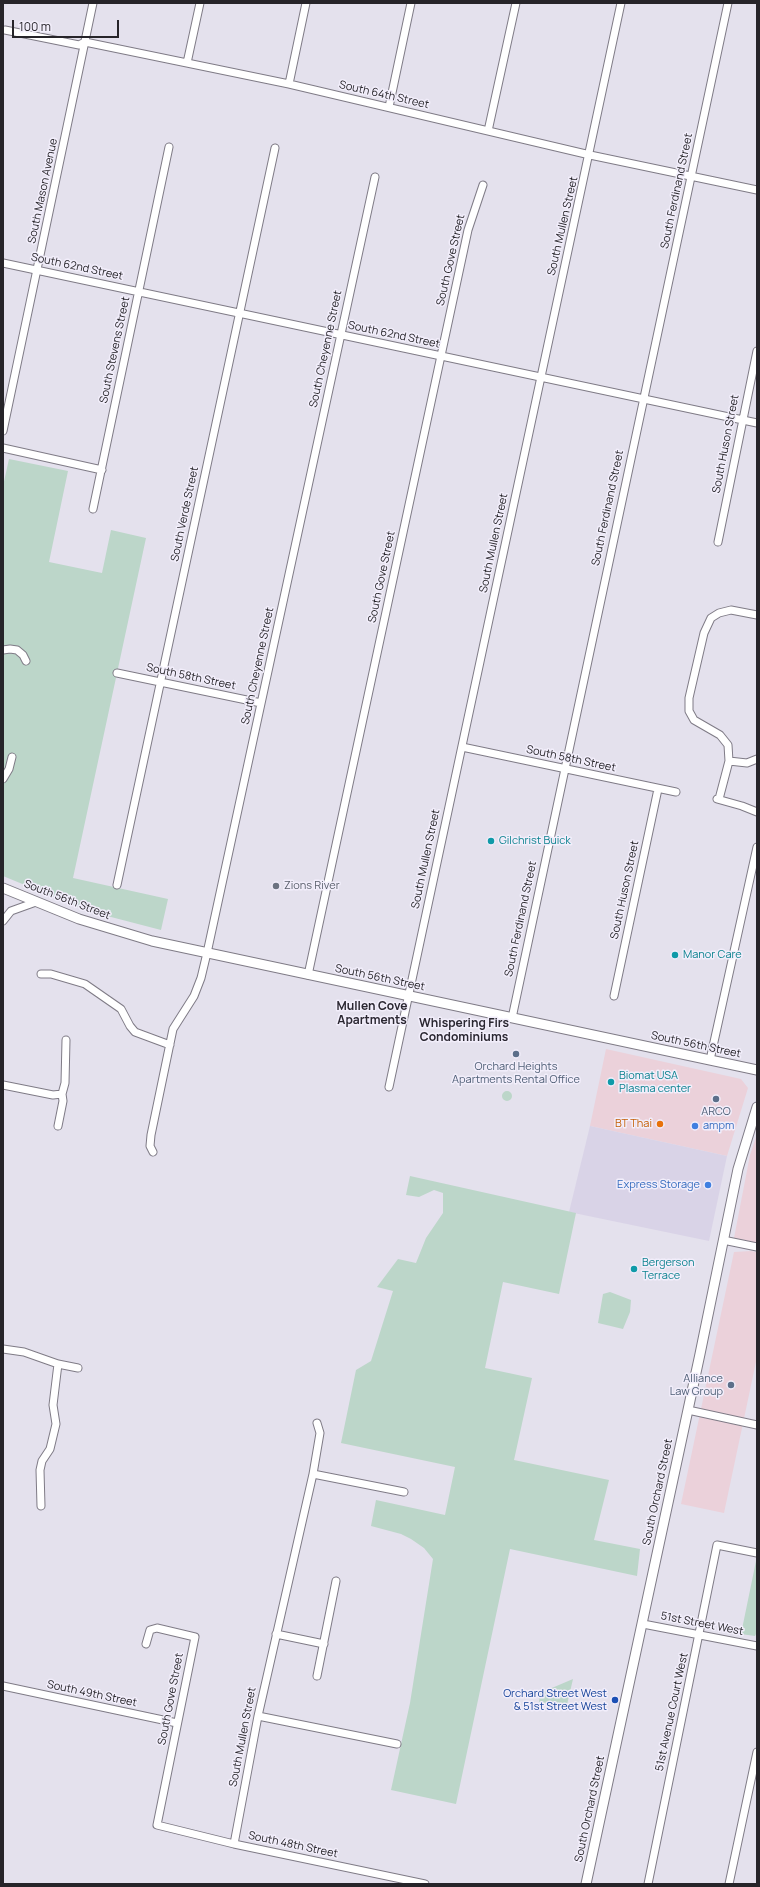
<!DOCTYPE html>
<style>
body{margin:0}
#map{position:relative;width:760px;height:1887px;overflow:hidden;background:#e4e1ed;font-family:Manrope,sans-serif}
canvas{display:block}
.frame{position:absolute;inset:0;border:4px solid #262429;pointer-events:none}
.scale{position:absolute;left:12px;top:20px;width:107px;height:18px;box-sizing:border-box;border:2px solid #262429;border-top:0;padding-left:5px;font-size:12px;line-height:14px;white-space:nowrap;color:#262429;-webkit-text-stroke:3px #f2eefb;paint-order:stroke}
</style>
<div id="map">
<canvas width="760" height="1887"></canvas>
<div class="frame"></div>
<div class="scale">100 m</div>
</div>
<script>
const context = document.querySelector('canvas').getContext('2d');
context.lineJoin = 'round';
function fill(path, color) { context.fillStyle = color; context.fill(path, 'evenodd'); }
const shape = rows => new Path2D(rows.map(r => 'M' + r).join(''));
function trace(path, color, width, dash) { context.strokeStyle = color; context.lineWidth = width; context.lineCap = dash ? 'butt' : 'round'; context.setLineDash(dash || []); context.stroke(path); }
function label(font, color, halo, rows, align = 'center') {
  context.font = font + ' Manrope,sans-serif'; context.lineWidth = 3; context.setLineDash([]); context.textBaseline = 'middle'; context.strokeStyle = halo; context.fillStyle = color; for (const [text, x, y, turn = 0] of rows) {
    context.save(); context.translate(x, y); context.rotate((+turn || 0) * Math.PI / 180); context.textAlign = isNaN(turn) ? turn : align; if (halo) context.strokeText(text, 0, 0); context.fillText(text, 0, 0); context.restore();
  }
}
fill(shape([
 [606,1049,741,1079,748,1088,727,1156,590,1126],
 [757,1134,757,1243,734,1238,750,1155],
 [751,1251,757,1252,757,1357,724,1513,681,1504,734,1252]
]), '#ebd1da');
fill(shape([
 [590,1126,727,1156,709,1241,569,1212]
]), '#d9d3e7');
fill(shape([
 [9,459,68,471,49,562,102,573,111,530,146,538,73,878,168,899,161,930,88,911,3,876,3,486],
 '502 1096a5 5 0 1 1 10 0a5 5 0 1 1-10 0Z',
 [410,1176,576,1213,559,1294,503,1282,485,1368,532,1378,514,1460,609,1480,594,1540,640,1549,637,1576,510,1549,456,1804,391,1790,410,1703,433,1559,424,1548,411,1539,401,1534,371,1526,376,1500,445,1515,455,1467,341,1443,356,1370,371,1361,393,1291,377,1287,398,1259,416,1263,426,1238,443,1213,443,1193,434,1190,419,1197,406,1195],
 [610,1292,631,1300,630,1312,623,1329,598,1323,603,1294],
 [756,1561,757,1632,755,1636,741,1634],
 [573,1679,566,1709,539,1702,540,1693]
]), '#bcd6c9');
const minor = shape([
 [5,30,79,45,85,42,289,84,590,155,757,190],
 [187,63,200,3],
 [289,84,306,3],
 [389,107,411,3],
 [488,131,516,3],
 [3,263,757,423],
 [3,431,93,3],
 [3,448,102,470],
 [93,509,169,147],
 [718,542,757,351],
 [3,650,10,649,17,650,23,655,26,661],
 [117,673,261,703],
 [462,747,676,792],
 [729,761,747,763,757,759],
 [3,779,9,769,12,757],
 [717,799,742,806,757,812],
 [719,799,729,761,728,745,720,735,694,720,689,711,689,698,704,633,711,618,719,613,731,610,757,615],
 [117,885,275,148],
 [3,921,11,911,36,902],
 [41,974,51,974,85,984,121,1009,130,1026,135,1032,170,1045],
 [308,975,468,230,483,185],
 [614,996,658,789],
 [512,1018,728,3],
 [710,1060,757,847],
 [3,1085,53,1095,62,1094,65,1083,66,1040],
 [389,1087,621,3],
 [58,1126,63,1101,62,1094],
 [153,1152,150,1146,151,1135,173,1029,194,996,201,978,207,953,375,177],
 [723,1240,757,1247],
 [3,1349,24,1352,58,1364,78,1368],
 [688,1410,757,1425],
 [313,1474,404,1492],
 [41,1506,40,1470,42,1461,50,1449,56,1424,53,1405,58,1364],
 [643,1624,757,1646],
 [276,1634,324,1644],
 [146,1644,150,1630,157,1628,195,1637,157,1825,234,1844,425,1884],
 [317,1676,336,1581],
 [3,1686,177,1723],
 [258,1716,397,1744],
 [234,1844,258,1716,313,1474,320,1433,317,1423],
 [648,1884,717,1545,757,1553],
 [729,1884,757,1752]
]);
const major = shape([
 [3,888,79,919,152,941,757,1070],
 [586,1884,700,1354,738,1169,757,1107]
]);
trace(minor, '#7f7b86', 9);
trace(major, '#7f7b86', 11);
trace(minor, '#fff', 7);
trace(major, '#fff', 9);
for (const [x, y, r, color] of [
 [491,841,4,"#0f9aa8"],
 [276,886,4,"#6b7280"],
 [675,955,4,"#0f9aa8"],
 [516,1054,4,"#5c6f8a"],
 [611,1082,4,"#0f9aa8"],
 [716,1099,4,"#5c6f8a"],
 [660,1124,4,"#e8710a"],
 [695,1126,4,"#3f7fe0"],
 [708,1185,4,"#3f7fe0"],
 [634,1269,4,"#0f9aa8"],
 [731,1385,4,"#5c6f8a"],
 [615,1700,4,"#1a4fb4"]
]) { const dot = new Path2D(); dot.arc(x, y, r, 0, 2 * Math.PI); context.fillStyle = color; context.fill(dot); trace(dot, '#f2eefb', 1.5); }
label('11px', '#262429', '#f2eefb', [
 ["South 64th Street",384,95,13],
 ["South Mason Avenue",43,191,-78],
 ["South Ferdinand Street",677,191,-78],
 ["South Mullen Street",563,226,-77],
 ["South Gove Street",451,260,-77],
 ["South 62nd Street",77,267,12],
 ["South 62nd Street",394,335,12],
 ["South Cheyenne Street",326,349,-78],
 ["South Stevens Street",115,350,-78],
 ["South Huson Street",726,444,-79],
 ["South Ferdinand Street",608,508,-78],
 ["South Verde Street",185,514,-78],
 ["South Mullen Street",494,543,-78],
 ["South Gove Street",382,577,-78],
 ["South Cheyenne Street",258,666,-78],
 ["South 58th Street",191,677,12],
 ["South 58th Street",571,759,12],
 ["South Mullen Street",426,859,-78],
 ["South Huson Street",625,890,-78],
 ["South 56th Street",67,900,21],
 ["South Ferdinand Street",521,919,-78],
 ["South 56th Street",380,978,12],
 ["South 56th Street",696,1045,12],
 ["South Orchard Street",658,1492,-78],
 ["51st Street West",702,1624,11],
 ["South 49th Street",92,1694,12],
 ["South Gove Street",171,1699,-79],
 ["51st Avenue Court West",672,1712,-78],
 ["South Mullen Street",243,1737,-79],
 ["South Orchard Street",590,1809,-78],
 ["South 48th Street",293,1845,12]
]);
label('11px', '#0d838f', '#f2eefb', [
 ["Gilchrist Buick",499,841],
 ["Manor Care",683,955],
 ["Biomat USA",619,1076],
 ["Plasma center",619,1089],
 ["Bergerson",642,1263],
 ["Terrace",642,1276]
], 'left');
label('11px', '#5b616d', '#f2eefb', [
 ["Zions River",284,886]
], 'left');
label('11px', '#4e5e75', '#f2eefb', [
 ["Orchard Heights",516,1067],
 ["Apartments Rental Office",516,1080],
 ["ARCO",716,1112],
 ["Alliance",723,1379,"right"],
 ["Law Group",723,1392,"right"]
]);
label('11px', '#c56008', '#f2eefb', [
 ["BT Thai",652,1124]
], 'right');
label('11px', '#366cbe', '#f2eefb', [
 ["ampm",703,1126],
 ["Express Storage",700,1185,"right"]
], 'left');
label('11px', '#164399', '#f2eefb', [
 ["Orchard Street West",607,1694],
 ["& 51st Street West",607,1707]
], 'right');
label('bold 12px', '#2a2731', '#f2eefb', [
 ["Mullen Cove",372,1007],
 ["Apartments",372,1021],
 ["Whispering Firs",464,1024],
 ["Condominiums",464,1038]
]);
</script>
